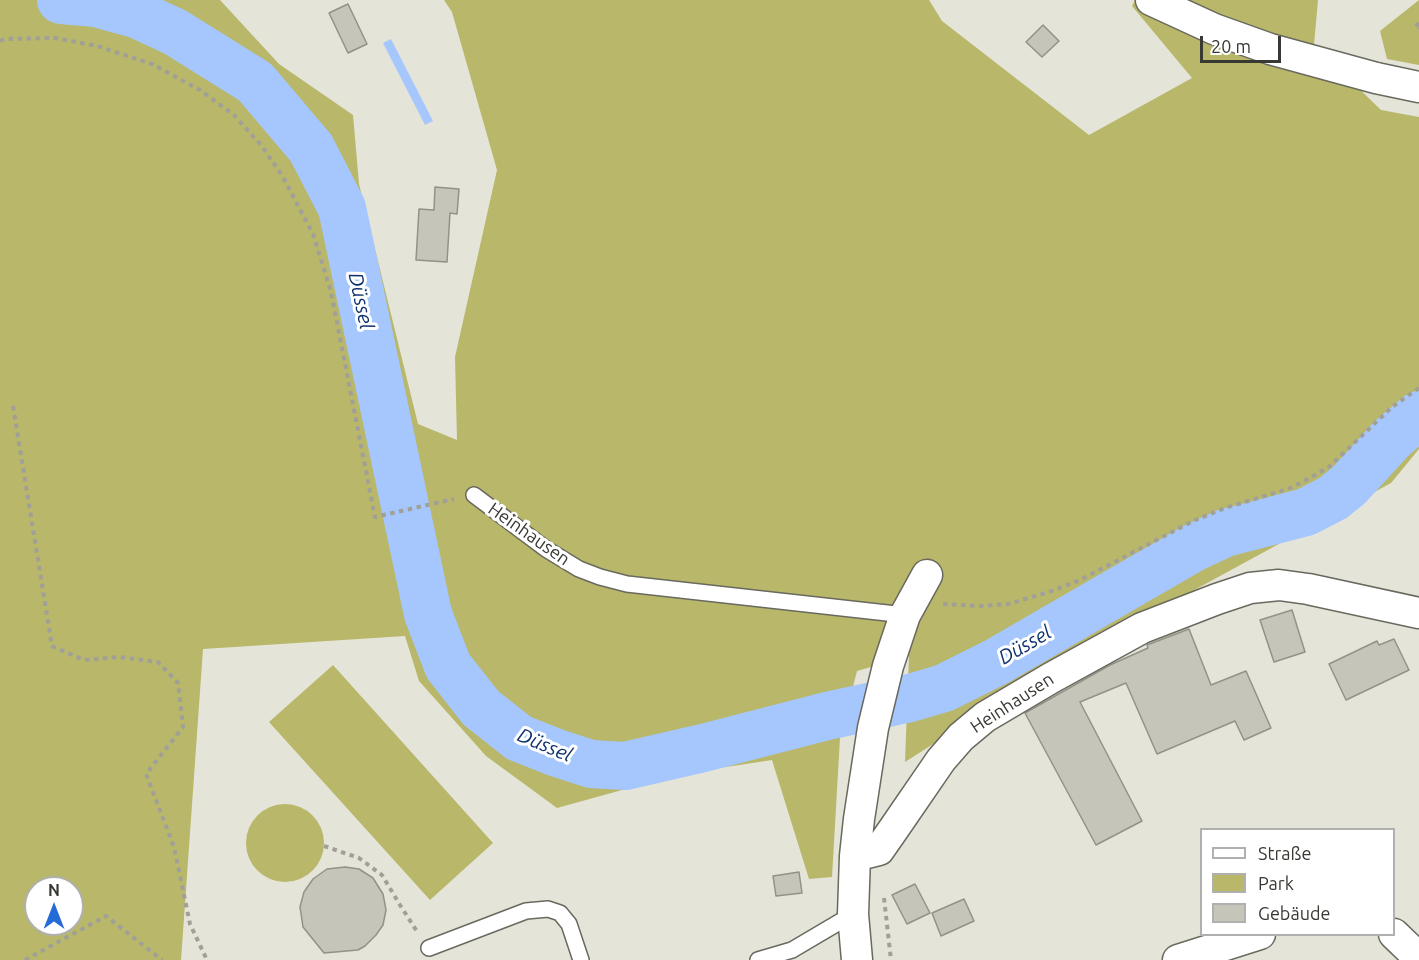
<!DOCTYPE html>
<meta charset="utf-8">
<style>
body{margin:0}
#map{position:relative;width:1419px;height:960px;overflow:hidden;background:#e4e4d9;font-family:Ubuntu,sans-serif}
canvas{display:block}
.legend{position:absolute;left:1200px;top:828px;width:195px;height:108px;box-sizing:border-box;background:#fff;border:2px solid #b0b0ae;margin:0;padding:8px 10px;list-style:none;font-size:18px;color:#393934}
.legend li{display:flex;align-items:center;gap:12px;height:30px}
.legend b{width:30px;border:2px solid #b0b0ae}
.north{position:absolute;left:24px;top:876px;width:60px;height:60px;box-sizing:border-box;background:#fff;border:2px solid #b0b0ae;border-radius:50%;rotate:0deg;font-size:16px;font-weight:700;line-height:24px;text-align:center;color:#393934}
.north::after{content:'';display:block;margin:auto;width:21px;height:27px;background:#256bd7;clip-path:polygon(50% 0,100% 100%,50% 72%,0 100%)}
.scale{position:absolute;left:1200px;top:36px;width:81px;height:27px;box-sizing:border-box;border:3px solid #393934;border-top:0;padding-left:8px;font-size:18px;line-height:21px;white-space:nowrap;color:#393934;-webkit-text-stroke:4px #fff;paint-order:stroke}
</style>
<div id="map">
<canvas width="1419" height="960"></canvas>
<ul class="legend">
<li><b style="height:8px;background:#fff"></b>Straße</li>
<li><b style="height:16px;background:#b9b769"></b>Park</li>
<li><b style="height:16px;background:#c5c5ba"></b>Gebäude</li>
</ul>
<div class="north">N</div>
<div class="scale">20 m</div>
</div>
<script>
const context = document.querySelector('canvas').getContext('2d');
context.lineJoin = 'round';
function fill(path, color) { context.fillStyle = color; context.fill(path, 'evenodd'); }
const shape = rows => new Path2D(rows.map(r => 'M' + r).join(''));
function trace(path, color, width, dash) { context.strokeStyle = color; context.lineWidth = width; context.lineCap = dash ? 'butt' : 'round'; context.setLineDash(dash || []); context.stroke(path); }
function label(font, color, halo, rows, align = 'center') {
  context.font = font + ' Ubuntu,sans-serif'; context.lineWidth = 6; context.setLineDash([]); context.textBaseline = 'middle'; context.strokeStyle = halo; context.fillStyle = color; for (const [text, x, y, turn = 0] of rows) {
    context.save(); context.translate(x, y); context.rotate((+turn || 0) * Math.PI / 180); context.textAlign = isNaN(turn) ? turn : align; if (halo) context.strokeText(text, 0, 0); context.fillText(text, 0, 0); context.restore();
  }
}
fill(shape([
 [0,0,220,0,279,64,353,115,359,184,418,424,457,440,455,357,497,170,452,12,444,0,929,0,942,21,1089,135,1192,78,1132,6,1135,0,1318,0,1314,45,1381,110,1419,117,1419,449,1391,483,1060,663,905,762,909,656,857,671,840,738,832,877,809,879,772,760,680,774,557,808,486,756,419,681,405,636,203,649,181,960,0,960],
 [36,888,72,888,72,924,36,924],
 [1419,0,1419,65,1387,59,1380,31],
 [333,665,493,843,430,900,269,722],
 '246 843a39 39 0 1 1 78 0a39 39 0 1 1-78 0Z'
]), '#b9b769');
fill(shape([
 [391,39,433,121,425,125,383,43]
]), '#a5c7fe');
trace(shape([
 [61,0,96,3,136,14,175,32,255,82,311,148,342,208,428,614,448,666,481,708,519,738,557,753,591,764,625,766,703,748,827,716,910,698,944,688,996,662,1193,548,1225,533,1306,512,1333,498,1349,485,1392,438,1419,415]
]), '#a5c7fe', 48);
const building = shape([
 [348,4,367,44,348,53,329,13,348,4],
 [1043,25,1059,41,1042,57,1026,42,1043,25],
 [435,187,459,189,457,214,450,213,447,262,416,260,419,209,434,210,435,187],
 [1292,610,1305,652,1274,662,1260,620,1292,610],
 [1189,629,1211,685,1246,671,1271,728,1244,740,1235,721,1157,754,1126,683,1080,702,1142,821,1096,845,1025,713,1110,665,1148,648,1147,645,1189,629],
 [1394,639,1409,670,1346,700,1329,664,1377,641,1379,645,1394,639],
 [345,867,359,869,373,878,383,894,386,910,383,925,376,935,365,946,358,950,324,953,303,927,300,907,304,892,313,879,327,869,345,867],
 [799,872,802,893,776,896,773,876,799,872],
 [915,884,930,913,907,924,892,895,915,884],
 [964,899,974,921,941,936,932,913,964,899]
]);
fill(building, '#c5c5ba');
trace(building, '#929287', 1.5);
const service = shape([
 [474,495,546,549,579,569,600,577,627,584,905,615],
 [429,948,526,911,548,909,560,913,569,924,581,960],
 [758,960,792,950,853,914]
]);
const minor = shape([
 [1151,0,1214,29,1270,49,1376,78,1419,87],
 [855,856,879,850,895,827,941,760,961,737,985,717,1051,678,1142,628,1217,599,1250,588,1279,585,1308,589,1419,613],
 [1394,934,1419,958],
 [857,960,853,914,855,856,859,819,873,728,888,666,905,615,927,575],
 [1178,960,1260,934]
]);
trace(service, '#69695f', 18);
trace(minor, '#69695f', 33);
trace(shape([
 [1419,23,1415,27,1419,28],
 [0,41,5,39,55,38,97,46,152,64,200,90,234,115,261,145,283,177,313,234,331,292,375,517,454,499],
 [13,406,52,646,84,660,119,657,158,662,178,683,183,727,146,774,174,847,190,924,207,960],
 [943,604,980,606,1008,604,1049,592,1080,580,1193,521,1225,508,1288,489,1310,478,1330,466,1392,407,1419,388],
 [324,846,359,858,382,875,400,905,418,933],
 [884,898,891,960],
 [25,960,106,916,162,960]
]), '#a0a098', 4, [4.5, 4.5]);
trace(service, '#fff', 15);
trace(minor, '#fff', 30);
label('18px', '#393934', '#fff', [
 ["Heinhausen",529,534,35],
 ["Heinhausen",1012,703,-33]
]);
label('italic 20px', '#0d326c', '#fff', [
 ["Düssel",361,301,78],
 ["Düssel",1025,645,-30],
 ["Düssel",545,745,23]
]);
</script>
